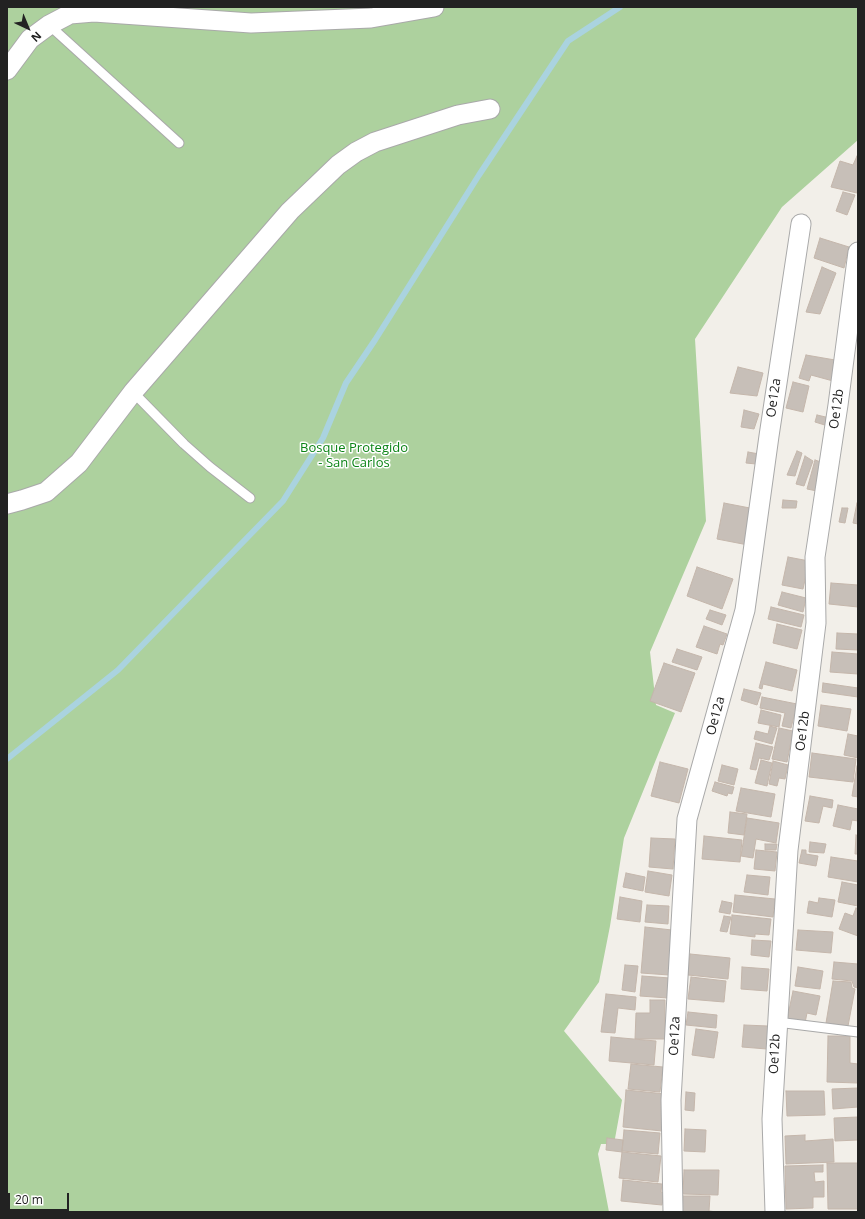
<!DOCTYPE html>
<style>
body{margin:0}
#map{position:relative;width:865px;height:1219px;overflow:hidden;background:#f2efe9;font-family:"Open Sans",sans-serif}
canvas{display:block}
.frame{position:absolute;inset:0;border:8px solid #222;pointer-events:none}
.north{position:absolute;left:8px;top:8px;width:40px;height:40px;-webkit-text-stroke:3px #fff;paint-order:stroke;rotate:136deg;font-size:11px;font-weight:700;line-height:16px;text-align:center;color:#222}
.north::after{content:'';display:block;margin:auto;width:14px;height:18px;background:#222;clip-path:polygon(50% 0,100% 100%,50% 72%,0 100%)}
.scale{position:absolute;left:8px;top:1193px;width:61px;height:18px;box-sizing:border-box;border:2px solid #222;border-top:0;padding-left:5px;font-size:12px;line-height:14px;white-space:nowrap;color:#222;-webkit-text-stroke:3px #fff;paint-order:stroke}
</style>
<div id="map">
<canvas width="865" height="1219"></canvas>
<div class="frame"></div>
<div class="north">N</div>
<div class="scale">20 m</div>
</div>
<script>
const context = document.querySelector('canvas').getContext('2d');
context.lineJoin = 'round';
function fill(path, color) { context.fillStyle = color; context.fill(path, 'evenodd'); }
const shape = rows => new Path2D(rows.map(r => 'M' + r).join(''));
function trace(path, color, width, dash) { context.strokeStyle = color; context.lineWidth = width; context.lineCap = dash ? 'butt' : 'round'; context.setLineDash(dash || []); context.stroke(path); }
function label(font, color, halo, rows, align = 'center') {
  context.font = font + ' "Open Sans",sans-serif'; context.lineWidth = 3; context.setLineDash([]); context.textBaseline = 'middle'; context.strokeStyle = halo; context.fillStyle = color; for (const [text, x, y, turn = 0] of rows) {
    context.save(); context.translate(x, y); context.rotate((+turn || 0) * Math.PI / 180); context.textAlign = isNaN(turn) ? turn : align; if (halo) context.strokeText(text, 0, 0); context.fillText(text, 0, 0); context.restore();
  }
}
fill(shape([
 [7,7,858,7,858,140,782,207,695,339,706,521,650,652,656,705,675,713,624,838,610,926,599,982,564,1031,622,1100,614,1144,601,1144,598,1154,609,1212,7,1212]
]), '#add19e');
trace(shape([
 [7,759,118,670,283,501,323,438,346,383,375,340,479,175,568,41,620,7]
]), '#aad3df', 6);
const building = shape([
 [857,156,858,189,857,193,831,187,840,161,853,165,857,156],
 [843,192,855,195,847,215,836,211,843,192],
 [820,238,849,247,844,268,814,258,820,238],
 [822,267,836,273,820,314,806,312,822,267],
 [806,355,835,360,833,381,811,375,809,381,799,378,806,355],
 [738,367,763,373,757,396,730,393,738,367],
 [793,382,809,386,803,412,786,408,793,382],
 [744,410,759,414,754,429,741,427,744,410],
 [817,415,830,418,828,426,815,422,817,415],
 [797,451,802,453,795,476,787,475,797,451],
 [748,452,759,454,756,464,746,463,748,452],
 [805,456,813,461,804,486,796,484,805,456],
 [815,460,827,464,822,492,807,489,815,460],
 [783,500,797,501,796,508,782,508,783,500],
 [724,503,755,509,748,545,717,539,724,503],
 [857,503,858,503,858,524,853,523,857,503],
 [842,508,848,508,845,523,839,522,842,508],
 [788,557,809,561,803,589,782,585,788,557],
 [697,567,733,579,722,609,687,596,697,567],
 [831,583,858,585,858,607,829,604,831,583],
 [782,592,806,598,803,612,778,605,782,592],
 [771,607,804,615,801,627,768,619,771,607],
 [710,610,726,615,722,625,706,619,710,610],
 [777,624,802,630,797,649,773,643,777,624],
 [704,626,727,634,723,645,720,644,717,654,696,647,704,626],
 [837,633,858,634,858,650,836,649,837,633],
 [677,649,702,657,697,670,672,662,677,649],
 [832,652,858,654,858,674,830,672,832,652],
 [766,662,797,670,792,691,763,684,762,689,759,688,766,662],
 [664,663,695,673,681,712,650,701,664,663],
 [823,683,858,688,858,697,822,692,823,683],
 [744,689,761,693,757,705,741,700,744,689],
 [762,697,797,704,791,728,782,726,785,713,760,708,762,697],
 [821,705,851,709,847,731,818,726,821,705],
 [761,710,781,715,779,727,758,723,761,710],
 [770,726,777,728,772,744,754,739,756,731,768,734,770,726],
 [779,728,793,731,787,762,772,759,779,728],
 [848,734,858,736,858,758,844,755,848,734],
 [756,743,773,747,769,760,759,758,756,770,750,769,756,743],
 [812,753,856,759,853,782,809,777,812,753],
 [761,760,772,763,767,786,755,783,761,760],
 [773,761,788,765,785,779,779,778,777,786,769,784,773,761],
 [660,762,688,769,679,803,651,796,660,762],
 [722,765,738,769,734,785,718,781,722,765],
 [857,766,858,766,858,797,852,796,857,766],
 [715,782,734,787,732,794,728,793,727,796,712,791,715,782],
 [741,788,775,794,771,817,736,811,741,788],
 [810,796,833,800,832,808,823,806,819,823,805,821,810,796],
 [838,805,858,809,858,821,852,820,850,830,833,826,838,805],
 [730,812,747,814,744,835,728,833,730,812],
 [747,818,779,823,776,843,756,839,753,858,741,856,747,818],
 [856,835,858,836,858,854,855,854,856,835],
 [704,836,742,840,740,862,702,859,704,836],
 [651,838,675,839,673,869,649,867,651,838],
 [810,842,826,844,824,853,809,852,810,842],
 [765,844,777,844,776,850,765,850,765,844],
 [756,850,777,852,775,871,754,869,756,850],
 [802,850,806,850,806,854,818,856,816,866,799,863,802,850],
 [831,857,858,861,858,882,828,877,831,857],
 [648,871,672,875,669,896,645,892,648,871],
 [626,873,645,877,643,891,623,887,626,873],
 [747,875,770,877,768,895,744,892,747,875],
 [842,882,858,885,858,906,838,902,842,882],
 [735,895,775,899,773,917,733,912,735,895],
 [620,897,642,901,640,922,617,919,620,897],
 [819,898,835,900,832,917,807,913,809,901,818,903,819,898],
 [722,901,732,903,730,914,719,912,722,901],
 [647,905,669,906,668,924,645,922,647,905],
 [856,908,858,909,858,936,839,929,845,913,853,916,856,908],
 [732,915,771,919,769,935,755,934,755,937,730,934,732,915],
 [724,916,731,917,727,932,720,931,724,916],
 [645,927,672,930,669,975,641,973,645,927],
 [798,930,833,932,831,953,796,950,798,930],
 [752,940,771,941,769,957,751,955,752,940],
 [690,954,730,958,728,979,688,975,690,954],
 [834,962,858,964,858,988,854,987,852,981,832,979,834,962],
 [625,965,638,966,635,992,622,990,625,965],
 [742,967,769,969,767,991,741,989,742,967],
 [798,967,823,971,820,989,795,986,798,967],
 [642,976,670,978,668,998,640,996,642,976],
 [691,977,726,981,724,1002,688,999,691,977],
 [833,981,851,982,852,988,855,989,848,1026,826,1023,833,981],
 [793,991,820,996,816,1015,807,1013,805,1023,787,1020,793,991],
 [606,994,636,997,635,1010,618,1008,615,1033,601,1032,606,994],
 [650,1000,665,1000,665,1039,635,1039,636,1013,650,1013,650,1000],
 [688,1012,717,1015,716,1028,686,1025,688,1012],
 [744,1025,768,1026,767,1049,742,1047,744,1025],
 [696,1029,718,1032,714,1058,692,1055,696,1029],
 [828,1036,850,1036,850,1063,858,1064,858,1083,827,1082,828,1036],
 [611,1037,656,1041,654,1065,609,1061,611,1037],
 [631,1064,663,1067,660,1092,628,1089,631,1064],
 [858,1088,858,1107,833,1109,832,1089,858,1088],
 [626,1090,666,1094,662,1131,623,1127,626,1090],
 [786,1091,824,1091,825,1115,787,1116,786,1091],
 [686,1092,695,1093,694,1111,685,1110,686,1092],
 [858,1117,858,1140,835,1141,834,1118,858,1117],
 [685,1129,706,1130,705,1152,684,1151,685,1129],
 [624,1130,660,1133,658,1154,622,1151,624,1130],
 [805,1135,805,1141,833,1139,834,1162,786,1164,785,1136,805,1135],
 [607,1138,623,1140,622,1152,606,1150,607,1138],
 [622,1152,661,1156,658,1182,619,1178,622,1152],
 [827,1163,858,1163,858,1209,828,1209,827,1163],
 [823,1165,823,1172,814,1172,815,1182,824,1181,824,1197,813,1197,813,1208,786,1209,785,1166,823,1165],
 [684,1170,719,1170,718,1195,683,1194,684,1170],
 [623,1180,662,1184,661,1192,664,1193,662,1205,621,1201,623,1180],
 [683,1196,710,1196,709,1211,717,1212,682,1212,683,1196]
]);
fill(building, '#c7bfb8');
trace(building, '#c4b6ab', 1);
const lane = shape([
 [49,25,179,143],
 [133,392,184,444,210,467,250,498],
 [777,1022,858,1032]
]);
const street = shape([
 [7,70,30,39,49,25,70,14,94,12,251,23,371,18,434,7],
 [7,504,22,500,46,492,79,463,133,392,290,211,338,165,356,152,375,142,458,115,490,109],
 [673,1212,671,1100,687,819,745,610,769,436,801,224],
 [775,1212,772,1119,788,850,816,623,815,557,838,405,858,252]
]);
trace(lane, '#a9a9a9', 11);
trace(street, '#a9a9a9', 21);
trace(lane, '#fff', 9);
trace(street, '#fff', 19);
label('13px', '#222', '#fff', [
 ["Oe12a",774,398,-82],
 ["Oe12b",837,409,-82],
 ["Oe12a",716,716,-75],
 ["Oe12b",803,731,-83],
 ["Oe12a",675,1036,-87],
 ["Oe12b",775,1054,-87]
]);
label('13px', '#0c8416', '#fff', [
 ["Bosque Protegido",354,448],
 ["- San Carlos",354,463]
]);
</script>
